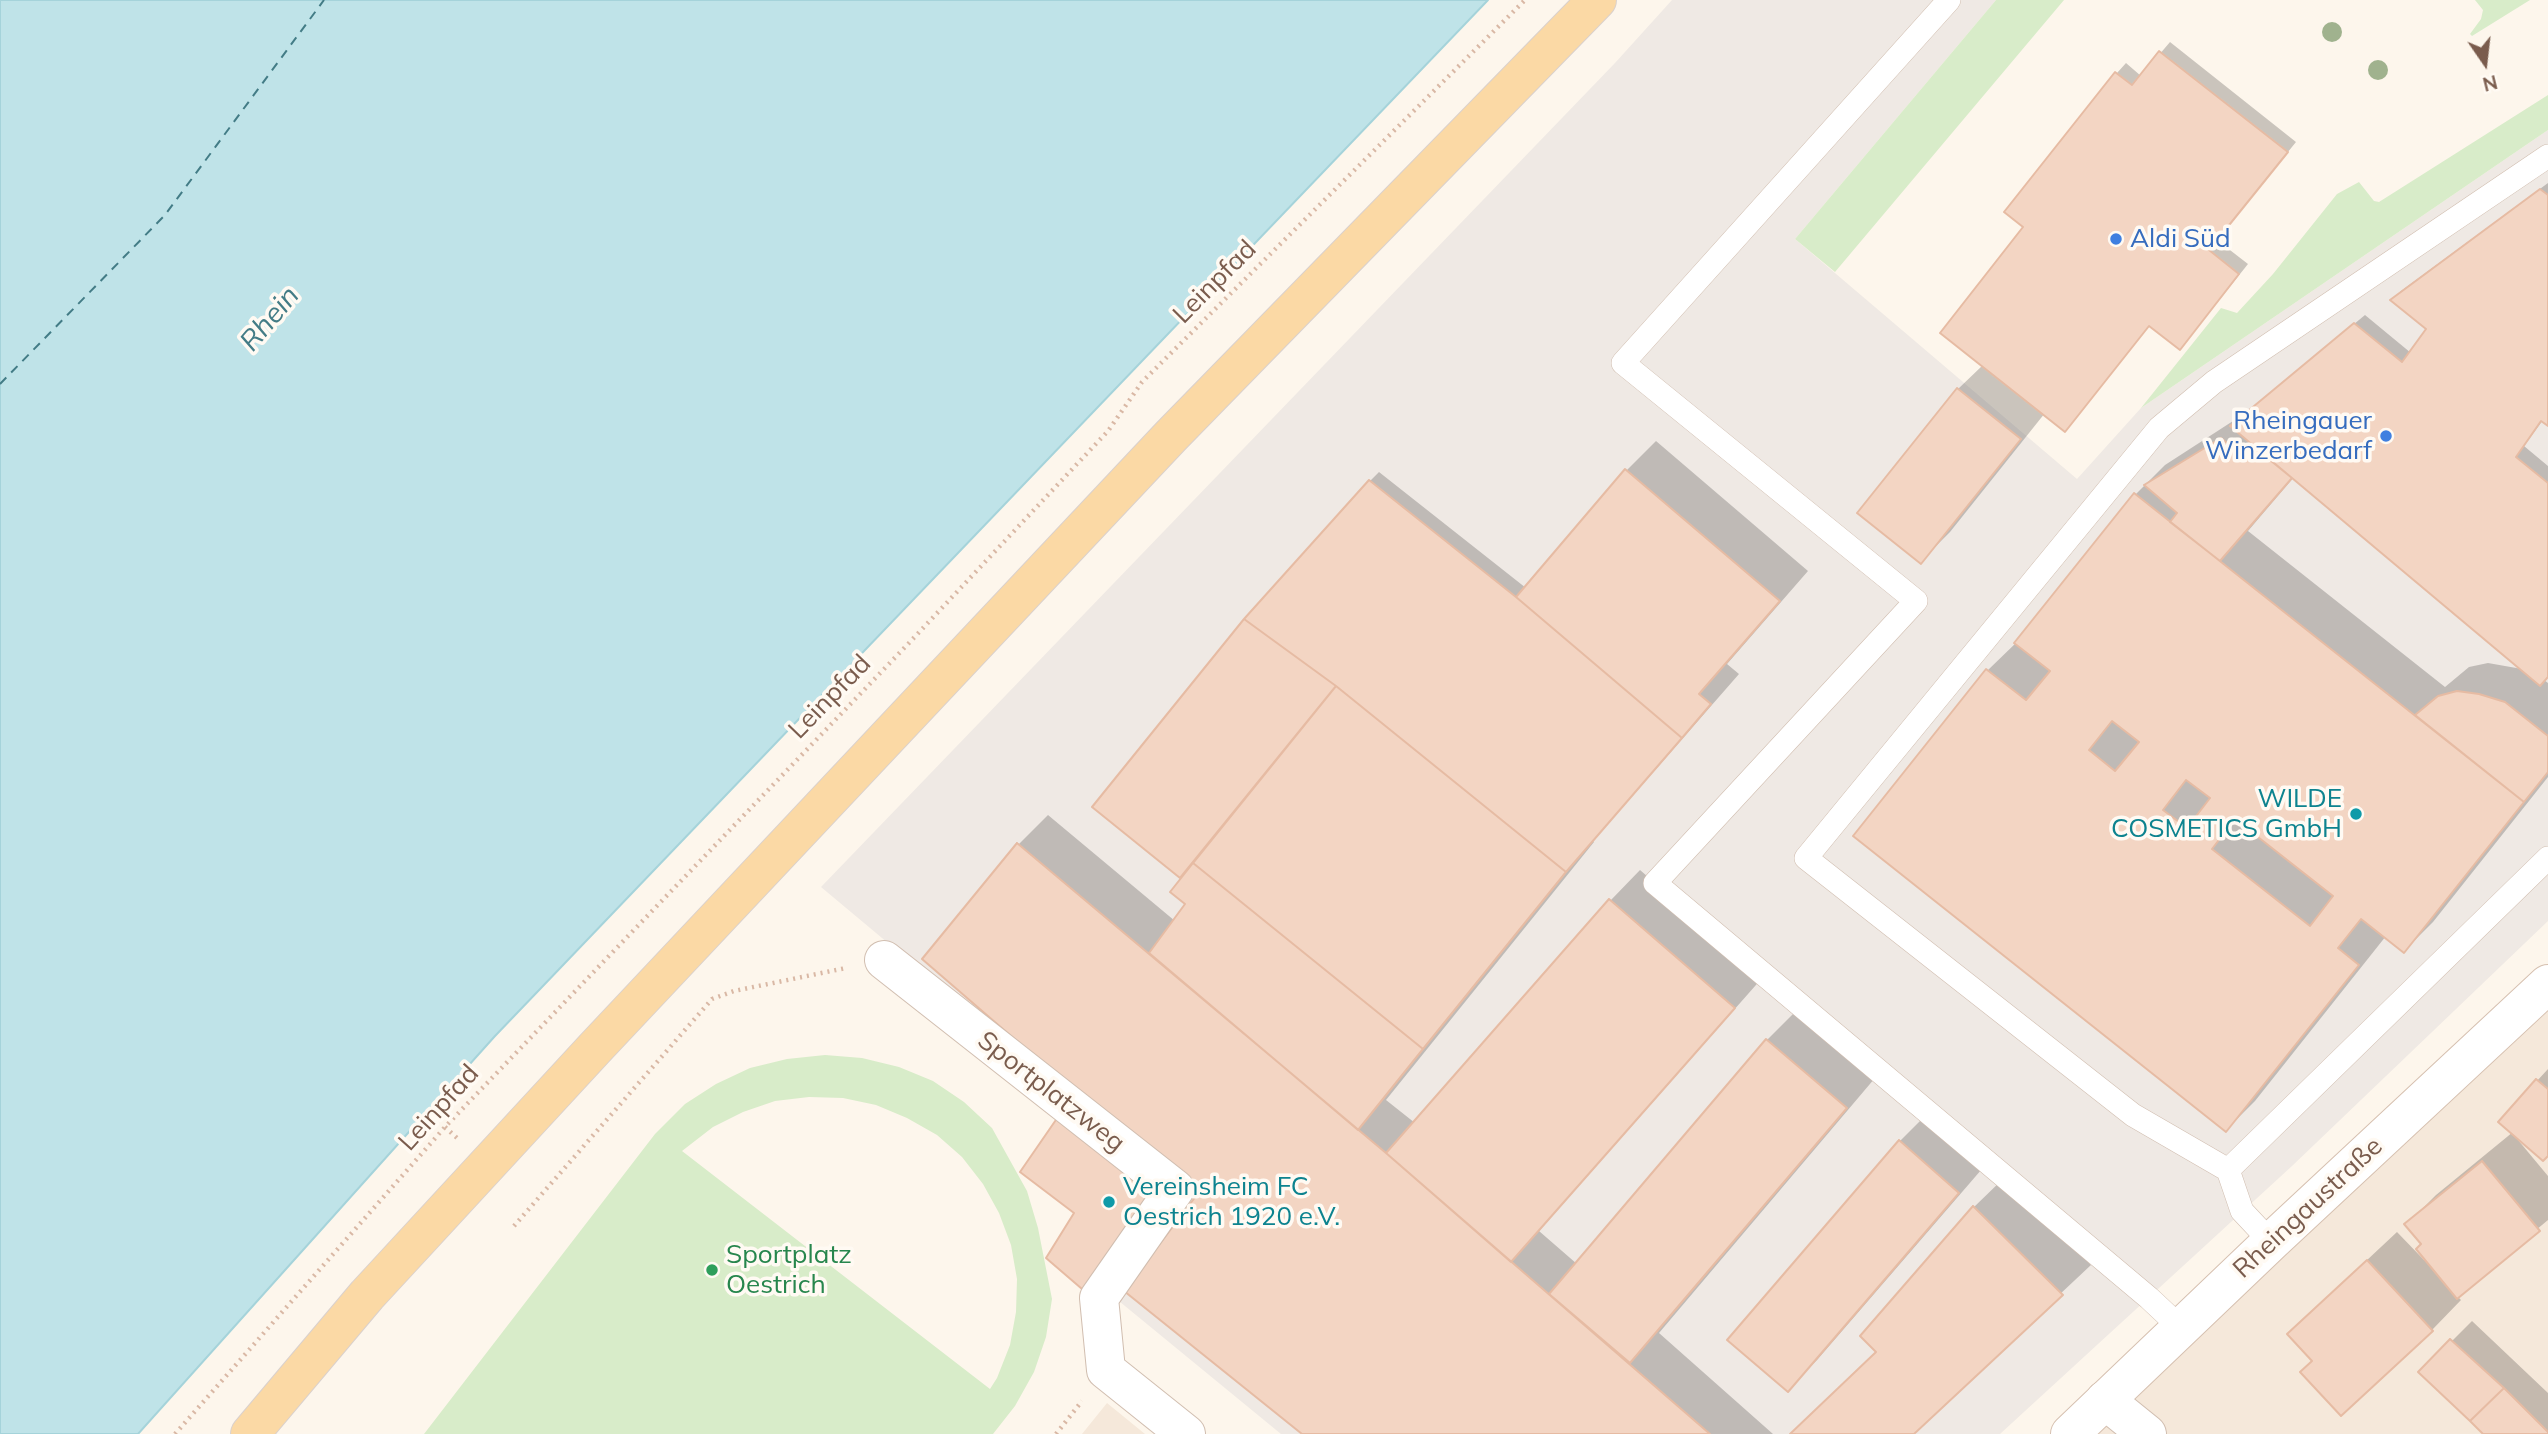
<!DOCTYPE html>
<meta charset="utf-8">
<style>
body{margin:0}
#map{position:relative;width:2548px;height:1434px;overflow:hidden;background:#fdf6ec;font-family:Mulish,sans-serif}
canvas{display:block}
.north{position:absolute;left:2450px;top:28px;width:70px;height:70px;-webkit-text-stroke:5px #fffaf3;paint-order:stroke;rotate:166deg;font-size:19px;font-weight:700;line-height:28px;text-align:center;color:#7a5c4d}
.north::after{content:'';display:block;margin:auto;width:24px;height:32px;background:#7a5c4d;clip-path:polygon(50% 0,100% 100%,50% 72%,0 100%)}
</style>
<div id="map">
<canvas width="2548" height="1434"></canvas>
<div class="north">N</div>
</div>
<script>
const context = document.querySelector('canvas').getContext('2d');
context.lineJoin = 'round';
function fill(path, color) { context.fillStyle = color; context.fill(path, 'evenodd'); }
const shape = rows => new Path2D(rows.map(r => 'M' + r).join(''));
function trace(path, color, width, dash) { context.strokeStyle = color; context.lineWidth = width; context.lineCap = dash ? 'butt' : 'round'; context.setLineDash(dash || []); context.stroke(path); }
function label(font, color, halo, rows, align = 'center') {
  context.font = font + ' Mulish,sans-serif'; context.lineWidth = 7; context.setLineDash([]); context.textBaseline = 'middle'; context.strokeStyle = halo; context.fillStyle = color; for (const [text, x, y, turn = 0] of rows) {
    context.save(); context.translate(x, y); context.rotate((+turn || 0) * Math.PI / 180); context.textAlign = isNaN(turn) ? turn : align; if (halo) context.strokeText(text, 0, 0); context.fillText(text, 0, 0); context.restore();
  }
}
fill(shape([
 [2548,1002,2548,1434,2094,1434],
 [1107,1403,1145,1434,1082,1434]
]), '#f5e8da');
fill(shape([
 [1672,0,1996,0,1795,239,2077,479,2141,408,2548,130,2548,921,2292,1166,2000,1434,1281,1434,1114,1297,1187,1193,821,887,1615,63]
]), '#efe9e4');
fill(shape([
 [1996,0,2064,0,1835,272,1795,239],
 [2475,0,2530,0,2472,36,2470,34,2481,19,2483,10],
 [2548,95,2548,130,2141,408,2221,308,2237,313,2273,274,2337,194,2359,182,2374,201,2379,202],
 [825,1055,862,1058,899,1067,933,1081,964,1102,992,1128,1027,1191,1038,1228,1052,1299,1046,1337,1034,1372,1015,1406,993,1434,424,1434,655,1134,685,1104,716,1084,750,1068,787,1059],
 [809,1097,843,1098,876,1105,907,1118,937,1135,962,1157,983,1184,999,1213,1011,1245,1017,1279,1016,1312,1010,1345,997,1378,990,1389,682,1151,713,1127,743,1112,775,1101]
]), '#d8ecc9');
const water = shape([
 [0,0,1488,0,495,1036,138,1434,0,1434,0,0]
]);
fill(water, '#bfe3e8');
trace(water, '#a5d3da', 2);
fill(shape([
 [2170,42,2296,142,2217,240,2248,264,2189,338,2150,324,2065,430,2045,413,1950,532,1921,561,1859,513,1958,389,1983,365,2026,227,2006,212,2117,73,2126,63,2141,76],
 [2548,183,2548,424,2543,420,2524,446,2548,466,2548,676,2544,680,2548,683,2548,777,2433,922,2404,951,2386,936,2255,1101,2226,1130,1855,835,1988,670,2018,641,2136,494,2165,465,2250,410,2365,315,2411,353,2429,329,2392,300,2401,291],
 [2294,477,2522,669,2488,663,2469,667,2445,687,2248,531],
 [1656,441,1808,571,1727,664,1739,674,1593,841,1594,842,1386,1100,1415,1123,1611,900,1640,870,1763,977,1539,1231,1577,1264,1767,1040,1796,1011,1875,1078,1659,1333,1773,1434,1304,1434,1198,1196,1180,1180,1076,1213,1082,1095,925,959,1019,844,1048,815,1175,921,1188,904,1193,866,1191,865,1180,876,1370,481,1379,472,1526,588,1627,470],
 [2548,1069,2548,1154,2520,1138,2518,1140,2548,1176,2548,1220,2457,1296,2461,1300,2432,1330,2314,1361,2319,1305,2397,1232,2424,1260,2426,1258,2423,1244,2407,1224,2436,1195,2513,1132,2500,1121],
 [1929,1112,1988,1162,1817,1360,1788,1389,1900,1141],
 [2004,1178,2091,1265,1911,1434,1792,1434,1878,1351,1974,1207],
 [2472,1321,2548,1393,2548,1434,2485,1434,2421,1372]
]), '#0003');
trace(shape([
 [0,384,165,215,324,0]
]), '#437c86', 2, [9, 7]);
const building = shape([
 [2159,51,2288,152,2209,250,2239,274,2180,350,2149,326,2065,432,1940,333,2023,227,2004,212,2115,72,2132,85,2159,51],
 [2540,189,2548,195,2548,426,2541,421,2516,457,2548,483,2548,677,2540,686,2230,426,2354,323,2402,362,2426,329,2390,300,2540,189],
 [1957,388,2021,439,1921,564,1857,513,1957,388],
 [2221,438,2244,457,2254,447,2292,478,2220,561,2170,522,2177,513,2144,485,2221,438],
 [1625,469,1780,601,1699,694,1711,704,1682,738,1516,597,1625,469],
 [1369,480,1516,597,1682,738,1566,872,1336,686,1244,619,1369,480],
 [2134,493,2524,802,2404,953,2361,919,2338,948,2359,965,2226,1132,1853,836,1986,669,2026,700,2050,671,2014,643,2134,493],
 [2112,721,2139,742,2115,771,2089,750,2112,721],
 [2186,780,2210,798,2187,828,2163,810,2186,780],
 [2235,819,2333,896,2310,926,2212,849,2235,819],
 [1244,619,1336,686,1180,878,1092,807,1244,619],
 [1336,686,1566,872,1423,1049,1193,863,1336,686],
 [2457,691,2479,694,2505,702,2548,736,2548,772,2524,802,2415,715,2438,696,2457,691],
 [1017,843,1386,1153,1710,1434,1302,1434,1124,1291,1196,1196,922,959,1017,843],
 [1193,863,1423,1049,1358,1130,1149,953,1185,904,1170,892,1193,863],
 [1609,899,1735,1008,1511,1262,1386,1153,1609,899],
 [1766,1039,1847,1108,1630,1363,1549,1294,1766,1039],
 [2536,1079,2548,1089,2548,1156,2543,1161,2498,1122,2536,1079],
 [1060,1114,1166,1192,1089,1295,1046,1258,1074,1213,1020,1172,1060,1114],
 [1899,1140,1959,1193,1788,1392,1727,1340,1899,1140],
 [2482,1161,2540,1231,2457,1299,2416,1249,2421,1244,2404,1224,2482,1161],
 [1973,1206,2063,1295,1914,1434,1790,1434,1876,1352,1860,1336,1973,1206],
 [2367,1260,2433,1331,2341,1416,2300,1372,2312,1361,2287,1334,2367,1260],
 [2450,1339,2504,1388,2470,1421,2418,1372,2450,1339],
 [2504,1388,2548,1432,2548,1434,2483,1434,2470,1421,2504,1388]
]);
fill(building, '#f3d5c3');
trace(building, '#e6bba3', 2);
const service = shape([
 [1949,0,1623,363,1916,601,1655,883,2149,1298,2181,1328],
 [2228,1170,2133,1115,1806,858,2159,428,2214,382,2548,156],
 [2271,1242,2242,1211,2228,1170,2548,858]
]);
const minor = shape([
 [884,960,1175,1189,1099,1298,1106,1370,1186,1434],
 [2105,1400,2147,1434]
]);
const secondary = shape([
 [2070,1434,2271,1242,2548,984]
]);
const primary = shape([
 [250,1434,367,1295,595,1048,1171,436,1597,0]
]);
trace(service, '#d1beb0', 24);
trace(minor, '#d1beb0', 40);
trace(secondary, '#d6c0b0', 40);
trace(primary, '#dad1cd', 40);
trace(shape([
 [445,1127,457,1138],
 [514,1226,712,999,734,991,846,968],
 [175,1434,445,1127,909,643,1108,431,1142,382,1525,0],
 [1056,1434,1082,1401]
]), '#d9b8a5', 4.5, [2, 5]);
trace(service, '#fff', 23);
trace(minor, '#fff', 38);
trace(secondary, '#fff', 38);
trace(primary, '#fbd9a5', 38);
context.fillStyle = '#a0b28e';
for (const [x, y] of [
 [2332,32],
 [2378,70]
]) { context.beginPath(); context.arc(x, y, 10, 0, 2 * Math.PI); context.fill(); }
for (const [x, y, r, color] of [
 [2116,239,7,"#3f7fe0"],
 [2386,436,7,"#3f7fe0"],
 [2356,814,7,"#0f9aa8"],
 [1109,1202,7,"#0f9aa8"],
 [712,1270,7,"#2e9e5b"]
]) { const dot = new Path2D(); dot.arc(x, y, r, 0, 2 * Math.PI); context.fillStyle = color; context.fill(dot); trace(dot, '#fffaf3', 2.5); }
label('26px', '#366cbe', '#fffaf3', [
 ["Aldi Süd",2130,239],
 ["Rheingauer",2372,421,"right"],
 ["Winzerbedarf",2372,451,"right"]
], 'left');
label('26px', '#7a5c4d', '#fffaf3', [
 ["Leinpfad",1215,282,-45],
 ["Leinpfad",830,697,-46],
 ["Sportplatzweg",1051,1092,38],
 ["Leinpfad",439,1108,-48],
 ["Rheingaustraße",2308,1208,-43]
]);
label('26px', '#0d838f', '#fffaf3', [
 ["WILDE",2342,799],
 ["COSMETICS GmbH",2342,829],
 ["Vereinsheim FC",1123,1187,"left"],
 ["Oestrich 1920 e.V.",1123,1217,"left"]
], 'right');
label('26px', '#27864d', '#fffaf3', [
 ["Sportplatz",726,1255],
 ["Oestrich",726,1285]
], 'left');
label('italic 28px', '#437c86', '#fffaf3', [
 ["Rhein",270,319,-50]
]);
</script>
